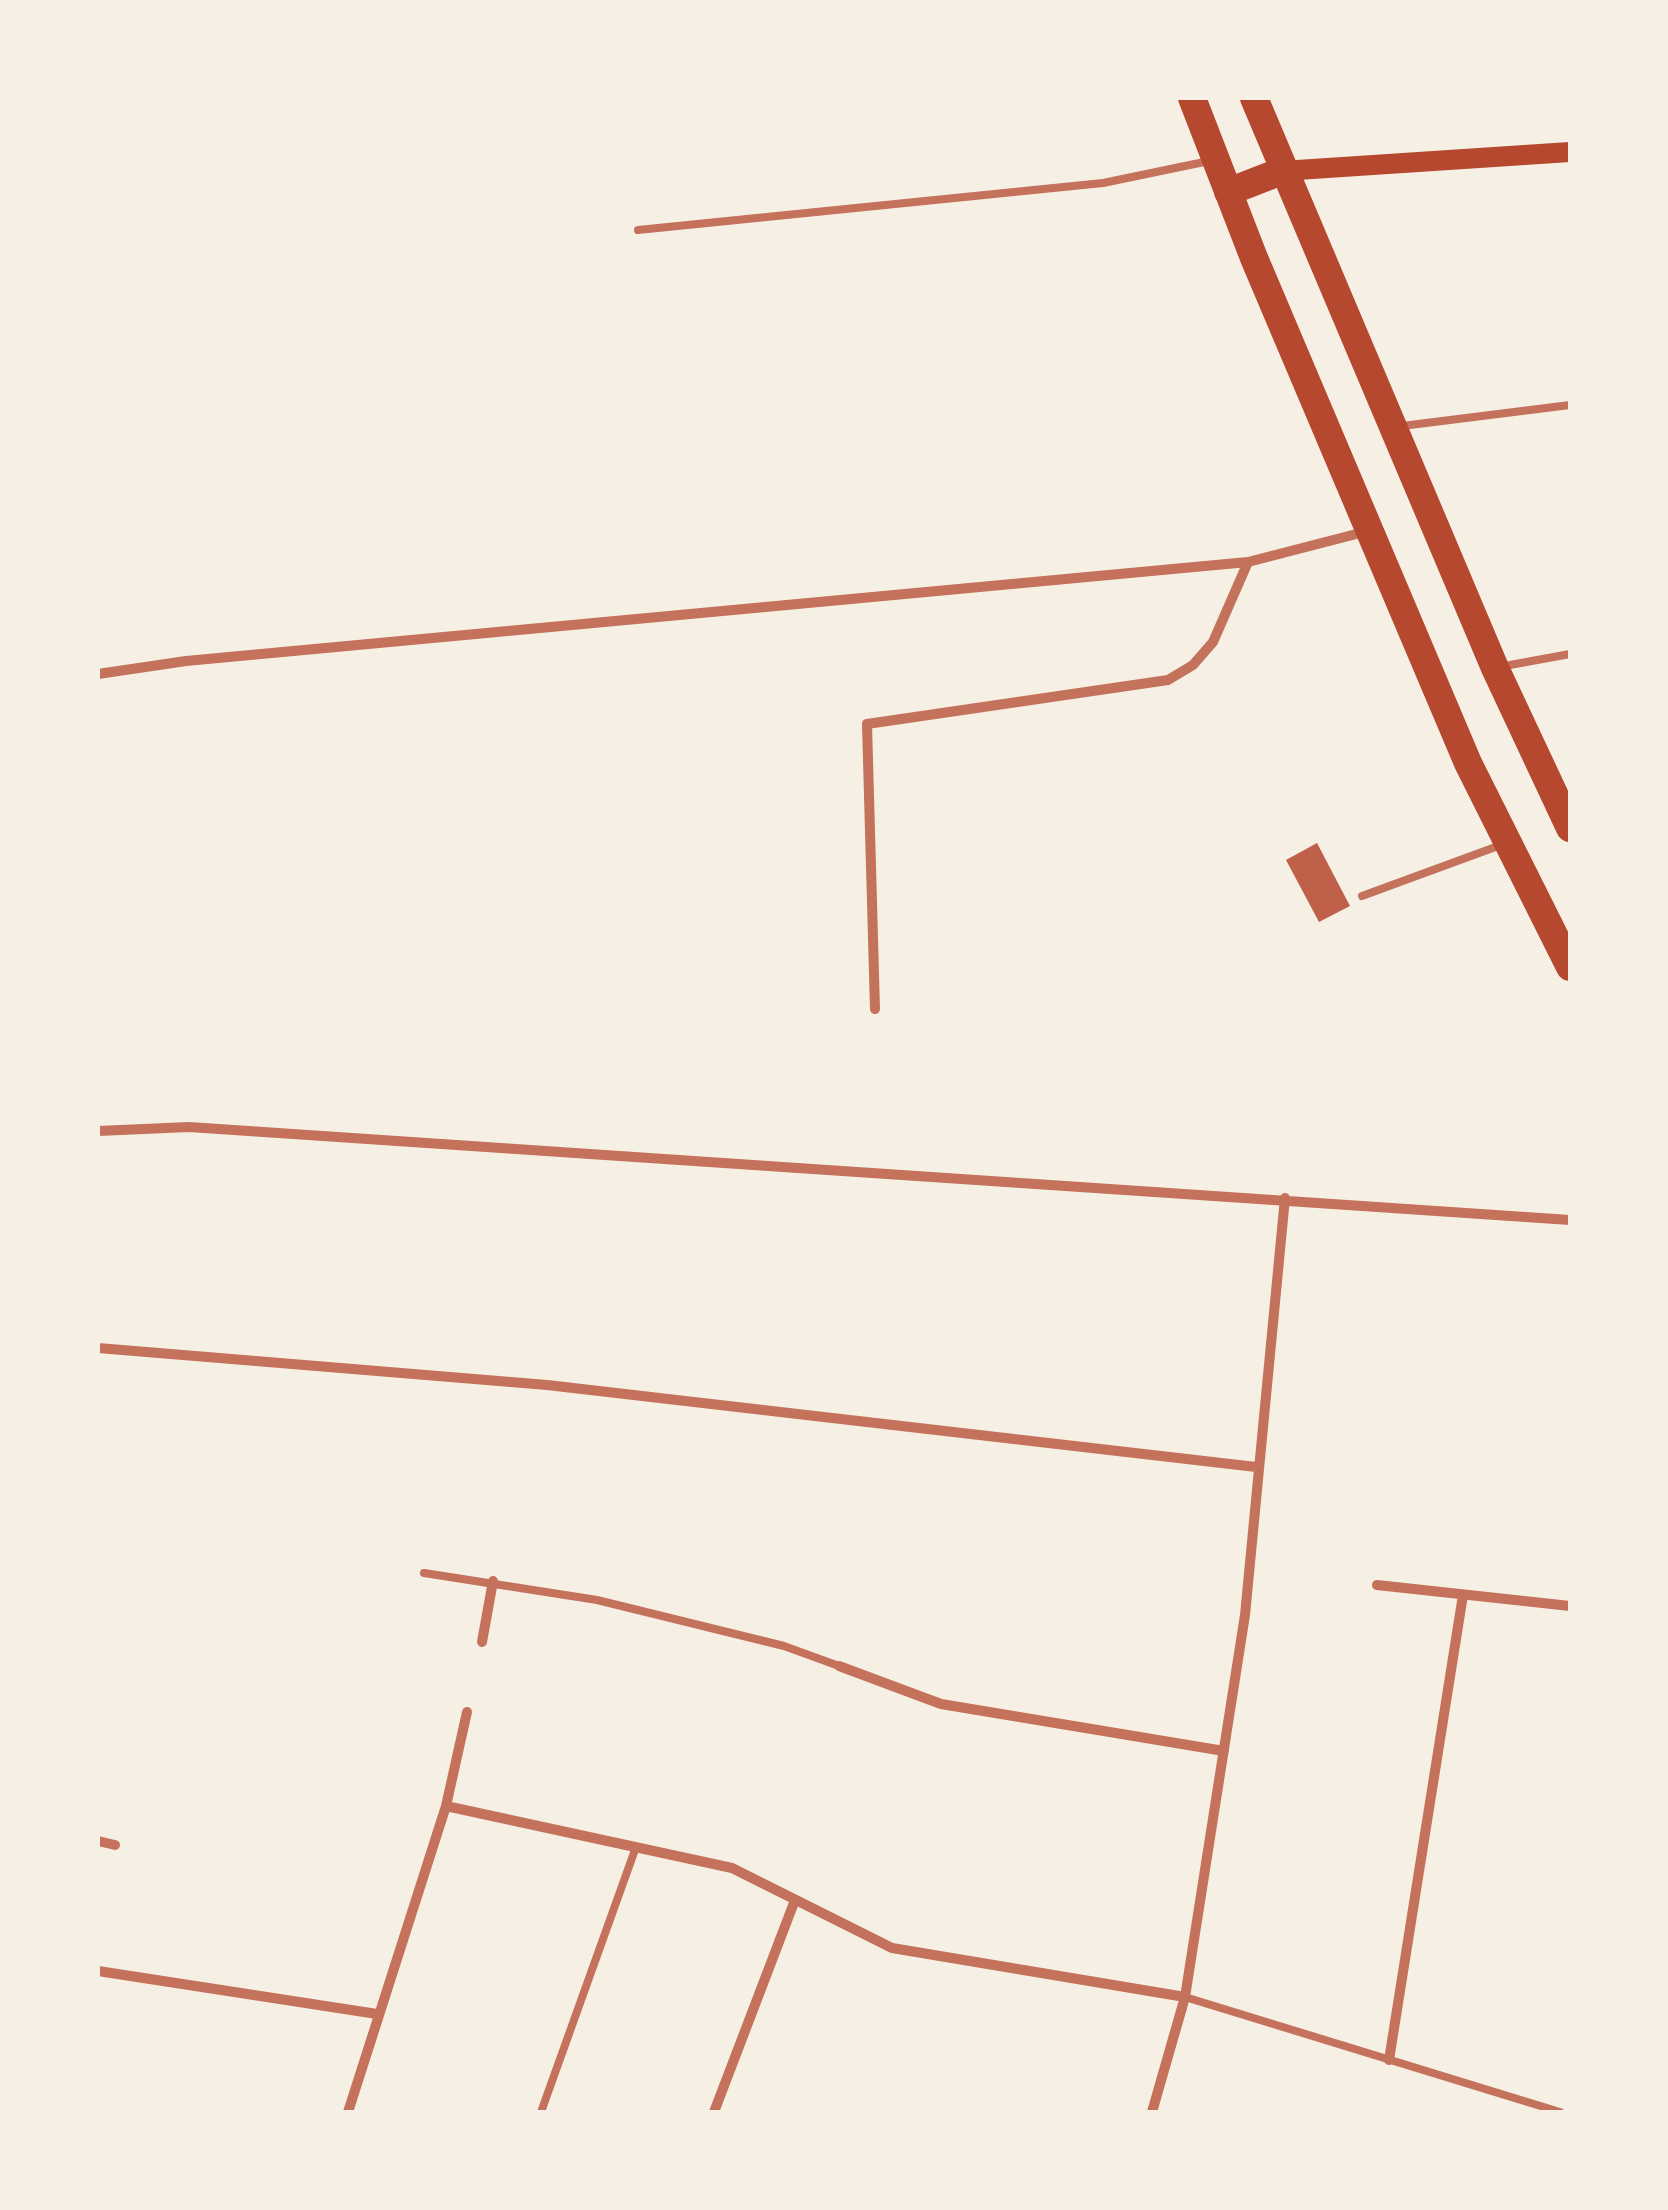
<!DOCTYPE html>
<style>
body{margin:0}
#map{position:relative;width:1668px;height:2210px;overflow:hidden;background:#f6efe4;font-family:Helvetica,sans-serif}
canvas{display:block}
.frame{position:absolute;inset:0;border:100px solid #f6efe4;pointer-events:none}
</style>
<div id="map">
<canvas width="1668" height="2210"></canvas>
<div class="frame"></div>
</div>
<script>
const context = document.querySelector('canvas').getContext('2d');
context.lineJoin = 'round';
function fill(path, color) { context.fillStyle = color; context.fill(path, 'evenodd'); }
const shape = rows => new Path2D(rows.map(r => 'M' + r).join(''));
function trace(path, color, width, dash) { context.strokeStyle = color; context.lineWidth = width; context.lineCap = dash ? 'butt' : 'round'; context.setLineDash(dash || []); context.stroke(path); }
fill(shape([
 [1317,843,1350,906,1319,922,1286,860]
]), '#bf614a');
trace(shape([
 [638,230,1103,183,1209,161],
 [1402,426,1570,405],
 [1499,667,1570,654],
 [1362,896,1501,845],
 [424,1573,597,1600,784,1646,839,1666],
 [1185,1997,1560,2112],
 [541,2112,636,1847]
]), '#c5725c', 8);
trace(shape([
 [98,674,186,661,1248,562,1368,531],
 [875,1009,867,724,1168,680,1193,665,1213,642,1248,562],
 [98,1131,189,1127,1570,1220],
 [98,1348,547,1385,1256,1467],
 [1377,1585,1570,1606],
 [482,1642,493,1581],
 [839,1666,941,1704,1224,1751],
 [446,1806,732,1868,892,1948,1185,1997],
 [98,1841,115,1845],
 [98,1971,377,2014],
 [1389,2060,1463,1595],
 [348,2112,446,1806,467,1712],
 [714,2112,795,1900],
 [1152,2112,1185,1997,1245,1615,1285,1198]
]), '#c5725c', 10);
trace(shape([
 [1282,171,1570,152]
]), '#b5482f', 20);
trace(shape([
 [1192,98,1254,258,1468,763,1570,967],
 [1254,98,1495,668,1570,828],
 [1228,192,1282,171]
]), '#b5482f', 28);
</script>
